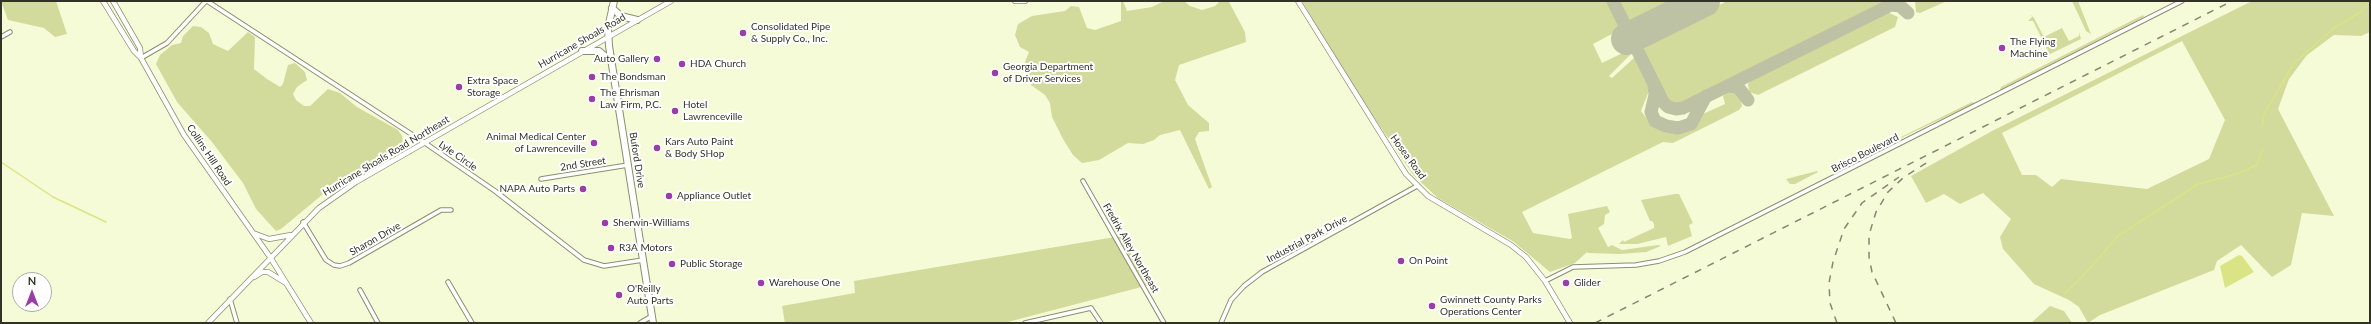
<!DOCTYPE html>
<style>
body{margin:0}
#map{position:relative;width:2371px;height:324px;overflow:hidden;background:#f6fbd7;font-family:Lato,sans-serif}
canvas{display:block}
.frame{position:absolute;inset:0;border:2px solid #323326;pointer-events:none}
.north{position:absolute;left:12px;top:272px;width:40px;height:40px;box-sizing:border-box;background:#fff;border:1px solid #adada8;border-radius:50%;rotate:0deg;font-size:11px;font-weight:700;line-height:16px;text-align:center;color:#323326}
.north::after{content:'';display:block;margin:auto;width:14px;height:18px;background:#9b3da6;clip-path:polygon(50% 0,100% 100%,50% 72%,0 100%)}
</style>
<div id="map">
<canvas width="2371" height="324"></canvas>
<div class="frame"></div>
<div class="north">N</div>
</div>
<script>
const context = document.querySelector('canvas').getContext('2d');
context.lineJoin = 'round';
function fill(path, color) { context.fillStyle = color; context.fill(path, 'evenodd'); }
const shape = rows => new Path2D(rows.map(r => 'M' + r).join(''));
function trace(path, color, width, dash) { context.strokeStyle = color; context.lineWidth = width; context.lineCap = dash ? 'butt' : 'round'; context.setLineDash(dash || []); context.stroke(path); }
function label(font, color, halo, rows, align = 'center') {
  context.font = font + ' Lato,sans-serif'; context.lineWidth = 4; context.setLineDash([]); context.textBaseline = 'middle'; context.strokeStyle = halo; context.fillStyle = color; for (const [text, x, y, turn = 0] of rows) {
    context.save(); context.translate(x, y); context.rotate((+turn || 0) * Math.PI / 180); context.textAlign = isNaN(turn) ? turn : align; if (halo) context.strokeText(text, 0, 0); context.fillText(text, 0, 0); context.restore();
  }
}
fill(shape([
 [1,1,56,1,67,34,55,37,44,28,8,20],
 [1121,1,1123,1,1127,11,1152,7,1164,1,1184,1,1190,6,1202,10,1215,6,1220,1,1229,2,1245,32,1246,42,1179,65,1175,80,1188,105,1209,123,1209,131,1199,132,1195,139,1212,187,1209,189,1180,130,1160,135,1154,140,1143,144,1128,143,1099,160,1082,163,1073,155,1063,139,1052,117,1050,103,1045,95,1031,85,1025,62,1029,52,1020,47,1015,35,1018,24,1032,16,1065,11,1071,6,1079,7,1087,28,1095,30,1121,21],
 [1302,1,1608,1,1621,29,1593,44,1602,63,1631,49,1632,53,1609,76,1612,78,1635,57,1650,88,1641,111,1651,124,1664,131,1674,132,1685,131,1697,126,1703,114,1725,104,1723,96,1729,89,1740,93,1742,106,1739,110,1673,143,1663,142,1522,212,1533,233,1570,239,1572,238,1568,214,1607,206,1610,212,1605,215,1604,224,1598,228,1608,247,1612,245,1622,250,1658,245,1661,246,1646,252,1620,254,1588,253,1587,252,1575,263,1550,272,1514,242,1438,198,1414,176,1354,88],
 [1617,1,1679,1,1639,21,1631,21,1625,16],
 [1727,1,1888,1,1680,104,1669,103,1643,54,1644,44],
 [1915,1,1947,1,1920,13,1916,12],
 [2072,1,2078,1,2091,34,2086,31],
 [2252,1,2370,1,2370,32,2361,36,2334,35,2307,55,2289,79,2278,109,2334,216,2302,213,2291,265,2272,277,2241,245,2217,261,2214,270,2100,315,2088,323,2079,307,2069,300,2034,284,2003,249,2000,237,2011,219,1983,193,1960,204,1944,194,1926,203,1911,176,1992,131],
 [2182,41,2225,120,2209,159,2147,189,2061,179,2052,187,2036,175,2022,175,2002,133],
 [1887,12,1898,17,1895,27,1758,95,1749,92,1748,84,1752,79],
 [2030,14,2034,18,2044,37,2062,28,2069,41,2079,36,2079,32,2081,39,2046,56,2045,54,2048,51,2033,21,2028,21,2032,17],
 [2143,15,2144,17,2000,90,2001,87],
 [193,26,201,27,209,33,213,44,228,51,248,32,255,37,254,69,267,79,280,87,283,84,288,65,295,63,305,72,307,80,297,87,293,94,296,100,304,106,310,106,328,89,340,93,357,107,398,130,402,136,403,144,395,151,328,190,281,229,276,231,256,209,243,183,212,142,177,102,156,64,160,55,172,45,181,43,183,36],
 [1972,102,1975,103,1901,138,1901,137],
 [1817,171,1818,172,1795,184,1790,184,1786,179],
 [1675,194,1679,194,1693,223,1689,225,1692,236,1668,246,1666,237,1637,244,1619,244,1623,240,1624,242,1654,228,1654,224,1652,221,1650,221,1641,200],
 [1121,236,1149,285,1004,323,785,323,782,306,855,293,854,281],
 [2050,306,2064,311,2072,323,2031,323]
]), '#d2da9c');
fill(shape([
 [2239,255,2242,256,2254,272,2225,288,2220,266]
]), '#dbe485');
trace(shape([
 [2262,126,2264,114,2294,63,2334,28,2359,13,2370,2],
 [1,162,53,197,106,222],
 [2064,294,2083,276,2118,236,2198,184,2237,174,2257,165,2263,148]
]), '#dbe485', 1.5);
trace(shape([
 [1613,1,1663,102,1668,107,1676,109,1683,108,1899,1],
 [1891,5,1900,6,1908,13],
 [1654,85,1655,95,1651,112,1655,121,1666,126,1678,128,1691,124,1706,96],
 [1727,86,1738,87,1748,100]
]), '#bec2a4', 13);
trace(shape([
 [1627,39,1704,1]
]), '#bec2a4', 32);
const minor = shape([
 [207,1,425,143,495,191,584,260,604,266,643,260],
 [1,37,10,32],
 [141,58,167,43,206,1],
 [541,179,628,165],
 [1083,181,1164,323],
 [303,222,326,260,334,265,340,266,349,263,441,210,451,210],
 [1545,281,1573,267,1636,265,1659,261,1685,252,2182,1],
 [448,282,472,323],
 [360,290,378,323],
 [230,299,237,323],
 [640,323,652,316],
 [1025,323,1091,308,1101,323],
 [1221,323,1231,300,1244,286,1262,272,1417,186]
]);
const tertiary = shape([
 [103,1,134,51,141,58,184,135,270,257,311,323],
 [113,1,140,48,141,58],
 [1015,1,1025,1],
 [1298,1,1406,174,1428,196,1511,245,1526,257,1545,281,1570,323],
 [253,233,269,239,291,235],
 [254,277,262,272,268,272,286,283],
 [208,323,319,208,356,182,671,1]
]);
const trunk = shape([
 [614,1,608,28,609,46,653,323],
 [612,8,621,16,637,20],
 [582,51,599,51,611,61]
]);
trace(minor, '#8b8f6f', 5.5);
trace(tertiary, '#8b8f6f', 6);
trace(trunk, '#8b8f6f', 8);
trace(minor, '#fff', 3.5);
trace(tertiary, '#fff', 4.5);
trace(trunk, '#fff', 6);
trace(shape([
 [1595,323,2232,1],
 [1837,323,1830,303,1829,283,1833,262,1844,229,1862,203,1899,177],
 [1896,323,1872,272,1869,257,1869,235,1876,212,1888,192,1904,177,1928,162]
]), '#858871', 1.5, [7, 7]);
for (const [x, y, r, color] of [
 [743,33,4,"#9b3da6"],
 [2002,48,4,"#9b3da6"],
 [657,59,4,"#9b3da6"],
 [682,64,4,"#9b3da6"],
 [995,73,4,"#9b3da6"],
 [592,77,4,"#9b3da6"],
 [459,87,4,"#9b3da6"],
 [592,99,4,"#9b3da6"],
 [675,111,4,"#9b3da6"],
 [594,143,4,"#9b3da6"],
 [657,148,4,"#9b3da6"],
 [583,189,4,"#9b3da6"],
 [669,196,4,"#9b3da6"],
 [605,223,4,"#9b3da6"],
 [611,248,4,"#9b3da6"],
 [1401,261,4,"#9b3da6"],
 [672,264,4,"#9b3da6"],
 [761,283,4,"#9b3da6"],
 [1566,283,4,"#9b3da6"],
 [619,295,4,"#9b3da6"],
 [1432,306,4,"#9b3da6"]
]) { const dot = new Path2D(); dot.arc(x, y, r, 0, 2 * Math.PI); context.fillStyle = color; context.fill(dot); trace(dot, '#fff', 1.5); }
label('10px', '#323326', '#fff', [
 ["Consolidated Pipe",751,27],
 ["& Supply Co., Inc.",751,39],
 ["The Flying",2010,42],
 ["Machine",2010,54],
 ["Auto Gallery",649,59,"right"],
 ["HDA Church",690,64],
 ["Georgia Department",1003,67],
 ["of Driver Services",1003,79],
 ["The Bondsman",600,77],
 ["Extra Space",467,81],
 ["Storage",467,93],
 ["The Ehrisman",600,93],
 ["Law Firm, P.C.",600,105],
 ["Hotel",683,105],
 ["Lawrenceville",683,117],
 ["Animal Medical Center",586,137,"right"],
 ["of Lawrenceville",586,149,"right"],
 ["Kars Auto Paint",665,142],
 ["& Body SHop",665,154],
 ["NAPA Auto Parts",575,189,"right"],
 ["Appliance Outlet",677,196],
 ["Sherwin-Williams",613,223],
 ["R3A Motors",619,248],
 ["On Point",1409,261],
 ["Public Storage",680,264],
 ["Warehouse One",769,283],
 ["Glider",1574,283],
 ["O'Reilly",627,289],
 ["Auto Parts",627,301],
 ["Gwinnett County Parks",1440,300],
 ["Operations Center",1440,312]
], 'left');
label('10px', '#323326', '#fff', [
 ["Hurricane Shoals Road",582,41,-30],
 ["Brisco Boulevard",1865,153,-27],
 ["Collins Hill Road",209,155,56],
 ["Hurricane Shoals Road Northeast",386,156,-31],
 ["Lyle Circle",458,156,35],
 ["Hosea Road",1408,157,54],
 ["Buford Drive",637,160,81],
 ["2nd Street",583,164,-9],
 ["Sharon Drive",375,239,-30],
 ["Industrial Park Drive",1307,239,-28],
 ["Fredrix Alley Northeast",1131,248,60]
]);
</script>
